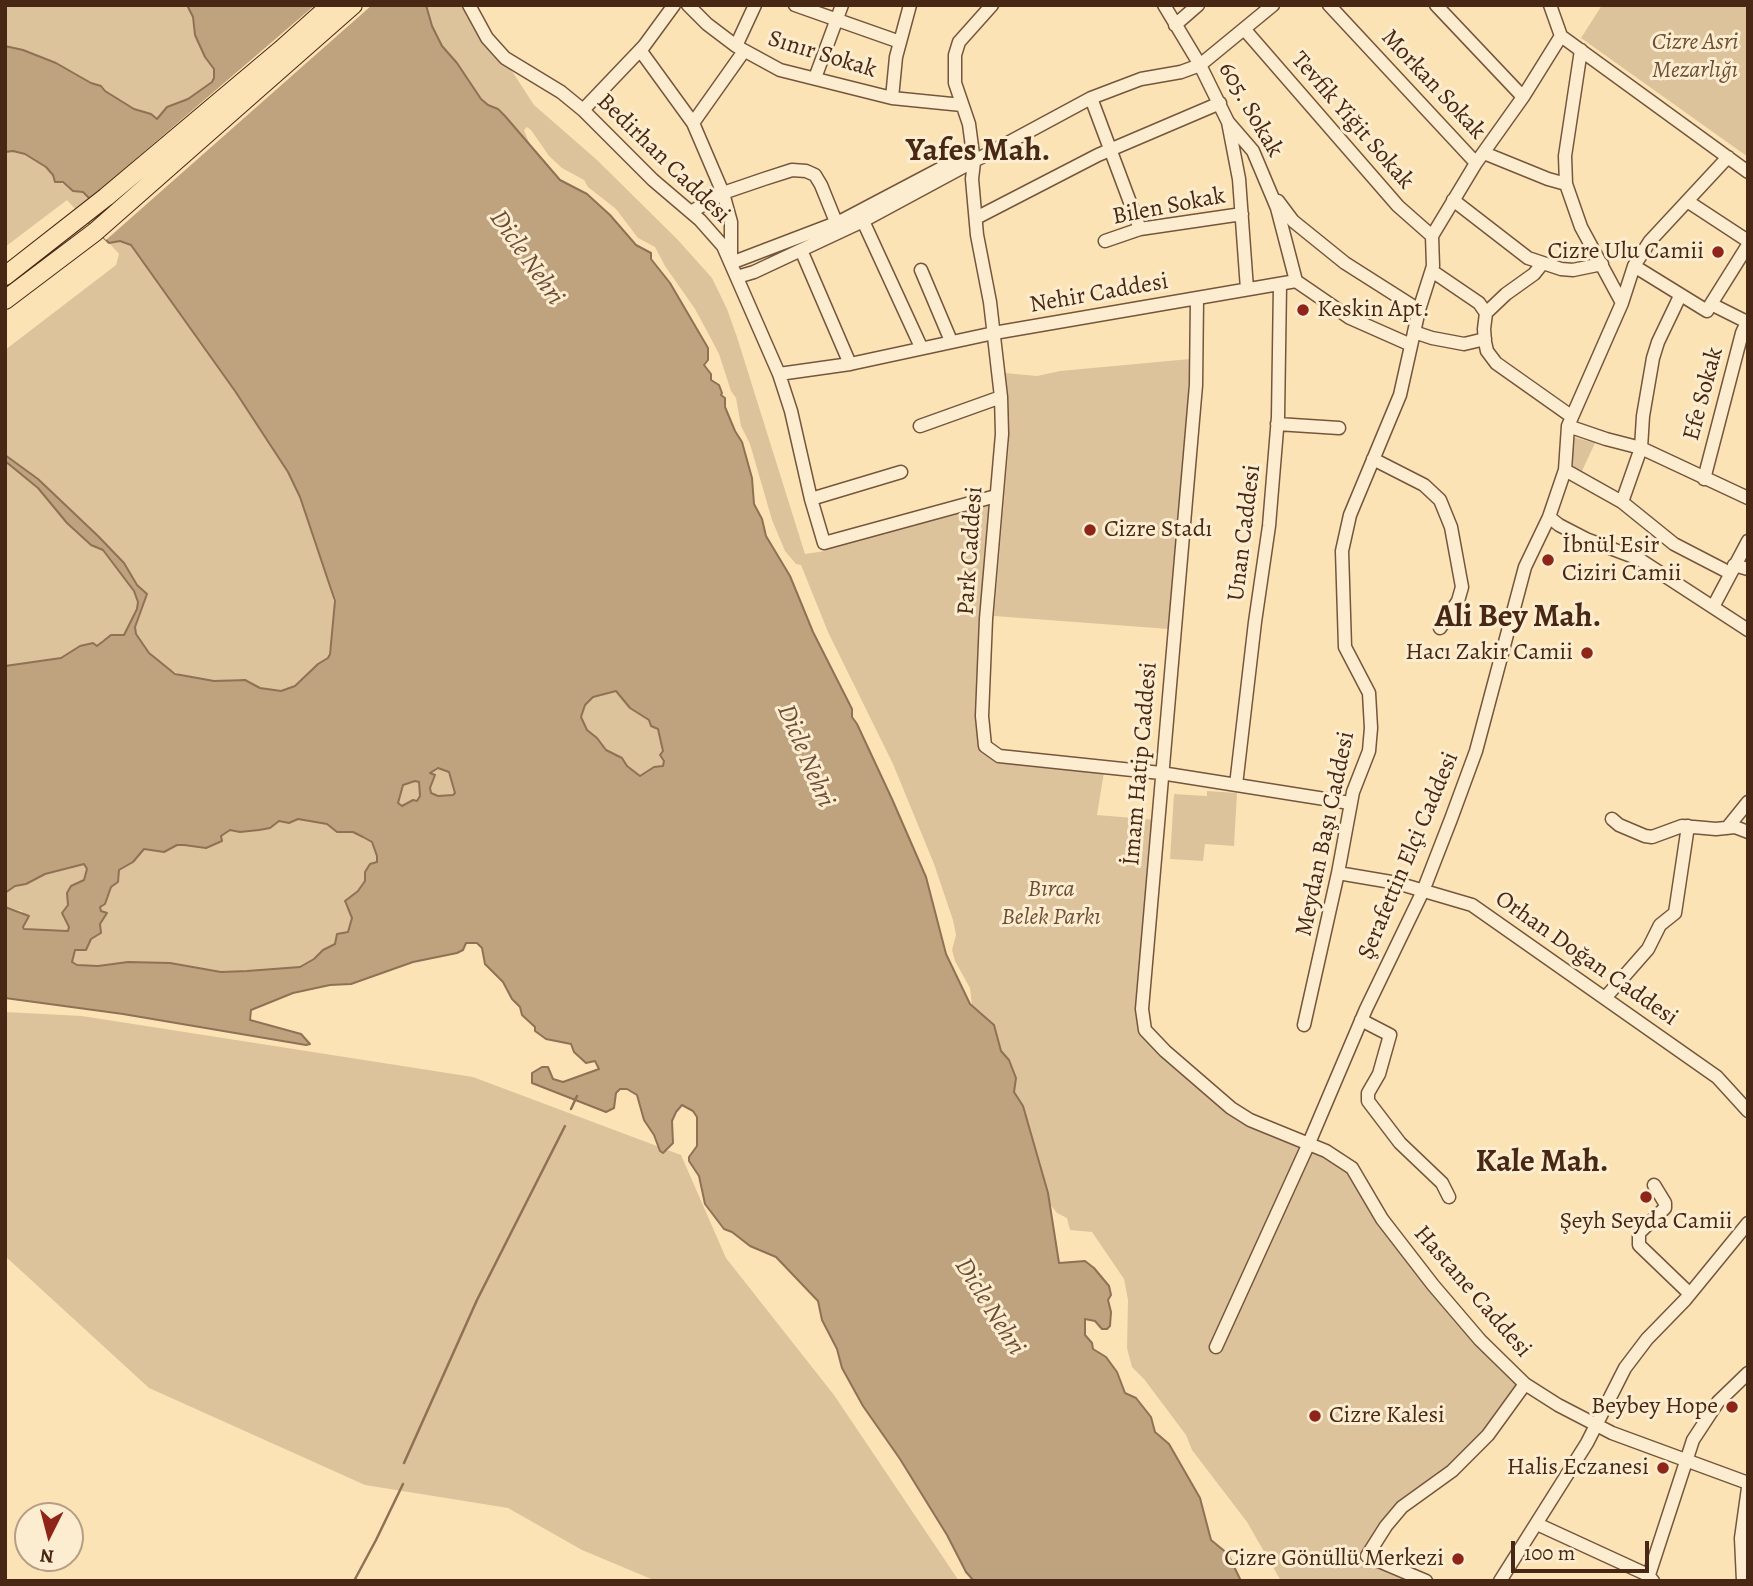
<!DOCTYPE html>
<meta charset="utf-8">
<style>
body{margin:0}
#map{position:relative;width:1753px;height:1586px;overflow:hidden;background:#fce3b6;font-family:Alegreya,serif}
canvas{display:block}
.frame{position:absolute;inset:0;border:7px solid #482715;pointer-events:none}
.north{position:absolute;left:14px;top:1502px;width:70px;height:70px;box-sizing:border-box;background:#fdedd0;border:2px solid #b59e85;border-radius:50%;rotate:186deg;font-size:19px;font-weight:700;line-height:28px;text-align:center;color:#482715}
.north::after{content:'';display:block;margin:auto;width:24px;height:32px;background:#8f2418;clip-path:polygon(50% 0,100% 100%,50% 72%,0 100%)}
.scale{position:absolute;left:1511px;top:1541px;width:138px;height:32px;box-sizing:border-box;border:4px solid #482715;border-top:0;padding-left:9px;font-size:21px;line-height:24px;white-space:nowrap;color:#482715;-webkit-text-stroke:5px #fdedd0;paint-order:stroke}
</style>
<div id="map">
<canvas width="1753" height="1586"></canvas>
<div class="frame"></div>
<div class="north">N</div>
<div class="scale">100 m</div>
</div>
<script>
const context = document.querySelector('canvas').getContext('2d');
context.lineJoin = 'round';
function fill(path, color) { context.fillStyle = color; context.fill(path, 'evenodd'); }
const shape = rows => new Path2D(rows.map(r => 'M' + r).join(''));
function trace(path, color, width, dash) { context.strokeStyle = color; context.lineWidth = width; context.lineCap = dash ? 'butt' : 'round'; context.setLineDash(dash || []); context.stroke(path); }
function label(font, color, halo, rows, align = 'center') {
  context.font = font + ' Alegreya,serif'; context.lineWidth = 6; context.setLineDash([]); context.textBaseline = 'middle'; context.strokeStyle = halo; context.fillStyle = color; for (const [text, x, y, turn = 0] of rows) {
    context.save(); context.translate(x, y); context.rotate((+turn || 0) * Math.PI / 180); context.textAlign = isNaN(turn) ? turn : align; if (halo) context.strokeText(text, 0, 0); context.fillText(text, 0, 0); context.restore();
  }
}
fill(shape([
 [5,5,187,5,193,17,195,35,205,57,214,69,214,78,212,82,188,99,164,110,162,116,157,119,151,114,134,109,105,91,101,86,91,83,56,63,23,50,5,46],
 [426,5,469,5,534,105,597,160,677,239,712,278,727,309,737,337,805,554,825,551,824,543,996,496,986,619,988,750,1105,766,1097,815,1157,820,1142,1025,1231,1108,1347,1164,1382,1219,1525,1384,1488,1435,1402,1507,1367,1555,1426,1581,1281,1581,1247,1522,1192,1450,1186,1435,1144,1379,1132,1367,1127,1348,1128,1300,1124,1279,1092,1232,1070,1230,1067,1218,1057,1213,1049,1203,1048,1193,1026,1116,1014,1092,1016,1082,1009,1060,1001,1051,994,1025,972,1006,970,988,955,961,952,950,956,935,953,920,934,864,893,764,828,632,801,565,796,564,785,551,772,520,750,444,741,426,736,398,731,391,719,354,708,333,695,309,665,266,655,247,638,238,616,209,588,187,584,180,562,168,549,156,531,130,527,127,524,130,532,150,521,133,498,109,488,105,481,99,457,63,442,46,432,26],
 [1602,5,1748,5,1748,157,1581,38],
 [13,151,34,158,46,167,60,182,73,191,83,192,90,198,76,210,67,200,5,247,5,152],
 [120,241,131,245,235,391,288,472,300,497,328,579,336,611,328,658,318,664,295,686,281,691,269,691,240,679,214,681,187,678,167,668,149,653,136,634,135,627,145,597,124,563,98,536,38,479,5,455,5,350,116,265,119,254,109,243],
 [1190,359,1186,441,1169,629,994,616,1009,443,1005,373,1037,376,1060,371],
 [1573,437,1595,443,1582,471,1571,467],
 [5,461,38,488,79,535,91,545,103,550,134,591,138,602,137,609,124,635,102,640,98,646,93,643,80,646,62,658,5,666],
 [616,691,630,708,649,720,658,729,663,751,663,767,655,767,640,776,627,766,622,758,606,750,597,738,587,730,581,717,585,705,593,697],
 [435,769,446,769,449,772,455,793,453,795,437,796,431,793,430,788,435,777,429,773],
 [418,781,421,796,417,801,402,806,398,803,403,785],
 [1207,791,1237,793,1234,846,1205,844,1203,861,1170,859,1174,794,1207,796],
 [298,819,327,824,337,832,353,832,363,837,372,841,377,856,377,862,365,872,365,881,358,891,344,903,352,918,348,932,337,934,336,944,323,950,314,959,300,967,248,971,221,972,170,963,128,962,98,966,77,965,72,962,75,950,88,948,88,942,102,918,106,916,100,907,111,887,118,882,119,870,133,862,144,849,159,852,177,845,190,846,221,836,230,830,240,832,259,830,270,828,279,821,289,823],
 [85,864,87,869,84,880,75,884,67,893,68,905,63,918,69,927,68,930,24,929,25,923,22,911,5,907,5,893,15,886,45,874],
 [5,1012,82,1016,473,1077,681,1155,726,1258,834,1395,959,1581,656,1581,582,1550,508,1508,365,1485,149,1388,5,1256]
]), '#ddc39b');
const water = shape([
 [187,5,426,5,432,26,442,46,457,63,481,99,488,105,498,109,505,116,560,180,587,194,610,215,636,245,651,253,651,259,670,283,708,348,708,360,704,365,711,374,711,380,719,385,722,393,721,395,725,398,725,407,735,431,742,442,752,478,754,504,762,519,766,536,790,576,813,632,852,709,852,717,857,724,892,799,926,877,946,954,970,1004,994,1025,1001,1051,1009,1060,1016,1078,1014,1092,1023,1106,1048,1193,1059,1263,1085,1261,1094,1268,1109,1286,1111,1295,1108,1300,1111,1312,1110,1326,1107,1329,1102,1329,1095,1321,1085,1319,1085,1335,1092,1343,1093,1349,1106,1357,1117,1372,1125,1393,1136,1398,1151,1417,1155,1432,1169,1444,1200,1498,1211,1540,1228,1554,1241,1581,974,1581,966,1572,947,1535,900,1459,863,1406,842,1368,837,1349,822,1320,818,1301,776,1257,750,1246,732,1232,724,1229,705,1204,699,1176,689,1161,689,1157,697,1146,697,1117,693,1111,682,1105,676,1112,672,1121,673,1143,663,1153,660,1151,654,1135,644,1120,637,1095,627,1089,620,1089,616,1093,614,1108,606,1112,532,1083,532,1073,542,1067,548,1067,553,1079,563,1082,599,1069,595,1061,586,1063,574,1052,571,1044,546,1039,535,1031,535,1027,522,1015,520,1007,512,999,503,982,485,964,482,948,477,943,466,943,463,950,457,953,413,962,351,984,330,985,293,993,251,1010,250,1020,301,1034,310,1044,306,1045,123,1014,5,998,5,907,29,916,23,927,24,929,68,931,69,927,62,913,68,905,67,893,71,886,84,880,87,869,84,864,45,874,26,884,15,886,5,893,5,666,61,658,80,646,93,643,97,646,111,635,124,635,137,609,138,602,134,591,103,550,91,545,67,523,38,488,5,461,5,455,38,479,98,536,124,563,137,585,147,594,135,627,136,634,149,653,175,674,214,681,245,680,260,688,281,691,295,686,318,664,328,658,330,654,335,601,300,497,288,472,235,391,131,245,120,241,109,243,76,210,90,199,83,192,73,191,63,182,55,182,53,175,46,167,25,154,13,151,5,152,5,46,23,50,56,63,91,83,101,86,105,91,134,109,151,114,157,119,167,107,188,99,212,82,214,78,214,69,205,57,195,35,193,17,187,5],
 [616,691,630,708,649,720,651,726,658,729,663,751,660,755,664,761,663,766,654,767,640,776,627,766,622,758,606,750,597,738,587,730,581,717,585,705,593,697,616,691],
 [438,768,449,772,455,793,453,795,438,796,431,793,430,788,435,775,430,773,438,768],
 [415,781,419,782,420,796,417,801,413,800,402,806,398,803,403,785,415,781],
 [298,819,327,824,337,832,353,832,363,837,372,842,377,856,377,862,370,864,365,872,365,881,358,891,345,901,352,918,348,932,337,934,335,944,323,950,314,959,300,967,247,971,221,972,170,963,128,962,98,966,77,965,72,962,75,950,86,950,91,939,101,933,100,924,107,913,101,911,100,907,105,904,111,887,118,882,119,870,133,862,144,849,164,852,177,845,184,845,206,848,222,841,221,836,230,830,240,832,259,830,270,828,279,821,289,823,298,819]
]);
fill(water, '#bfa37f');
trace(water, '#8f7155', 2);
fill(shape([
 [315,5,372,5,106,240,76,210]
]), '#fce3b6');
trace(shape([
 [571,1109,577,1096],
 [404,1463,477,1300,565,1126],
 [354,1581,376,1540,403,1484]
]), '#8f7155', 2.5);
const minor = shape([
 [469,5,487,38,505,58,561,92,583,110,653,180,700,220,723,246,779,374,791,411,811,499,824,543,996,496],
 [688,5,707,24,736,46,780,70,892,98,962,105],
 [795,5,900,42],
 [992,5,959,42,955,55,955,83,969,124,974,162,972,179,977,235,990,302,1001,397,1002,434,986,619,982,716,985,746,999,756,1161,773,1350,803],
 [1164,5,1200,65,1228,122,1253,151,1277,208,1296,281],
 [1329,5,1476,163],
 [1436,5,1523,97],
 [1550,5,1561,36],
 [1175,25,1198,5],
 [1245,30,1398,206,1432,236],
 [1561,36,1748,172],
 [736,46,755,5],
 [640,50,693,123,723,193,731,222,731,263,841,221,972,152],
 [1581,50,1565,156,1566,184,1581,227,1622,303],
 [815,78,842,5],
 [892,98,896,57,910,5],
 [1091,98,1140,229],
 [583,110,644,46,674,5],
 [1228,122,1239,179,1247,289],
 [693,123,744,51],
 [1484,153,1548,179,1566,184],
 [1453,200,1528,258,1561,269,1573,270,1602,264],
 [1278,201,1293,221,1345,263,1419,310],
 [1687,201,1748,241],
 [691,212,723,193,764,179,792,170,806,171,815,175,821,185,836,222],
 [976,218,1098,155,1220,103],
 [863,221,921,347],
 [1105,241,1140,229,1242,214],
 [801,250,850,364],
 [1634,266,1707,311,1711,304,1747,322],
 [921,270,951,341],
 [1432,271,1479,303,1486,313,1484,329,1485,342,1487,351,1496,363,1571,416],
 [737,277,754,272,863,221,1091,98,1141,79,1181,72,1200,65,1273,5],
 [1197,299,1196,385,1142,1009,1145,1030,1165,1051,1231,1108,1250,1120,1326,1151,1352,1168,1382,1219,1433,1285,1480,1340,1525,1384,1558,1405,1612,1433,1748,1483],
 [1711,304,1748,245],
 [1486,313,1506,294,1534,274,1542,264],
 [1414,332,1432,338,1464,344,1485,339],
 [779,374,850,364,994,333,1296,281,1350,318,1411,345],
 [1277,424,1339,428],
 [920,426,1001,397],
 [1568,426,1606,439,1641,448,1748,498],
 [1373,459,1424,485,1440,500,1451,527,1462,587,1458,601,1440,628],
 [1565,470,1622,502,1674,544,1730,573],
 [1704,479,1742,333,1748,320],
 [811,499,901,472],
 [1622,502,1641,448,1643,416,1653,358,1658,342,1680,296],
 [1549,517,1559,525,1586,539,1639,559,1748,630],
 [1734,565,1748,569],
 [1713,607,1748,541],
 [1236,785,1255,622,1269,526,1278,417,1280,285],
 [1612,819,1619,825,1645,836,1652,837,1682,826,1716,829,1735,827,1748,832],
 [1727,828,1748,802],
 [1338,873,1397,883,1472,905,1717,1077,1748,1111],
 [1605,998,1648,949,1660,925,1675,913,1688,826],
 [1361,1020,1390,1035,1379,1074,1368,1093,1368,1101,1400,1143,1442,1183,1449,1197],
 [1304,1025,1338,873,1353,792,1369,751,1371,728,1369,693,1345,647,1342,551,1350,515,1400,395,1419,310,1433,266,1432,236,1476,163,1523,97,1561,36],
 [1654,1185,1665,1203,1665,1208,1639,1233,1639,1245,1690,1294],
 [1216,1347,1309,1143,1366,1009,1423,891,1451,819,1476,751,1525,567,1549,517,1565,470,1568,426,1622,303,1634,266,1650,241,1728,157],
 [1537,1524,1648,1575,1653,1581],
 [1426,1581,1367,1556,1386,1526,1402,1507,1452,1471,1488,1435,1525,1384],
 [1500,1581,1587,1443,1625,1368,1647,1339,1685,1300,1748,1223],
 [1647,1581,1693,1440,1718,1402,1748,1373],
 [1743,1581,1741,1538,1748,1488]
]);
const highway = shape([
 [5,276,106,197,282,49,331,5],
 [5,300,95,232,353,5]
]);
trace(minor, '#75563d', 15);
trace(highway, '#482715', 20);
trace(minor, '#fdedd0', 12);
trace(highway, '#fce3b6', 18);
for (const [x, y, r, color] of [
 [1718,252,7,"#8f2418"],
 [1303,310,7,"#8f2418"],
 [1090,530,7,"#8f2418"],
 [1548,560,7,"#8f2418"],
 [1587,653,7,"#8f2418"],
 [1646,1197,7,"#8f2418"],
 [1732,1407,7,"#8f2418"],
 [1315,1416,7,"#8f2418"],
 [1663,1468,7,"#8f2418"],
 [1458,1559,7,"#8f2418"]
]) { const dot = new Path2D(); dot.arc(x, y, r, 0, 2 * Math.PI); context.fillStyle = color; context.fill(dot); trace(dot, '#fdedd0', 2.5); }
label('italic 24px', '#6d4e36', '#fdedd0', [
 ["Cizre Asri",1695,43],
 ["Mezarlığı",1695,71],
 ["Bırca",1051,890],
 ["Belek Parkı",1051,918]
]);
label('24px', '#482715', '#fdedd0', [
 ["Sınır Sokak",822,55,17],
 ["Morkan Sokak",1433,85,47],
 ["605. Sokak",1250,110,60],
 ["Tevfik Yiğit Sokak",1352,121,49],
 ["Bedirhan Caddesi",663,159,44],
 ["Bilen Sokak",1169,207,-11],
 ["Nehir Caddesi",1099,294,-10],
 ["Efe Sokak",1704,394,-75],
 ["Unan Caddesi",1245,533,-83],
 ["Park Caddesi",971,551,-86],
 ["İmam Hatip Caddesi",1141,764,-85],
 ["Meydan Başı Caddesi",1326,834,-78],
 ["Şerafettin Elçi Caddesi",1409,856,-67],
 ["Orhan Doğan Caddesi",1586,959,35],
 ["Hastane Caddesi",1472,1292,49]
]);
label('24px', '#482715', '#fdedd0', [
 ["Cizre Ulu Camii",1704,252],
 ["Keskin Apt.",1317,310,"left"],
 ["Cizre Stadı",1104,530,"left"],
 ["İbnül Esir",1562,546,"left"],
 ["Ciziri Camii",1562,574,"left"],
 ["Hacı Zakir Camii",1573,653],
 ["Şeyh Seyda Camii",1646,1222,"center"],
 ["Beybey Hope",1718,1407],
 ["Cizre Kalesi",1329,1416,"left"],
 ["Halis Eczanesi",1649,1468],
 ["Cizre Gönüllü Merkezi",1444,1559]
], 'right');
label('italic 26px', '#6c4c35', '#fdedd0', [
 ["Dicle Nehri",526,258,55],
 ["Dicle Nehri",805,756,67],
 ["Dicle Nehri",989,1307,58]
]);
label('bold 32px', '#482715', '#fdedd0', [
 ["Yafes Mah.",978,152],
 ["Ali Bey Mah.",1518,618],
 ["Kale Mah.",1542,1163]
]);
</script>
